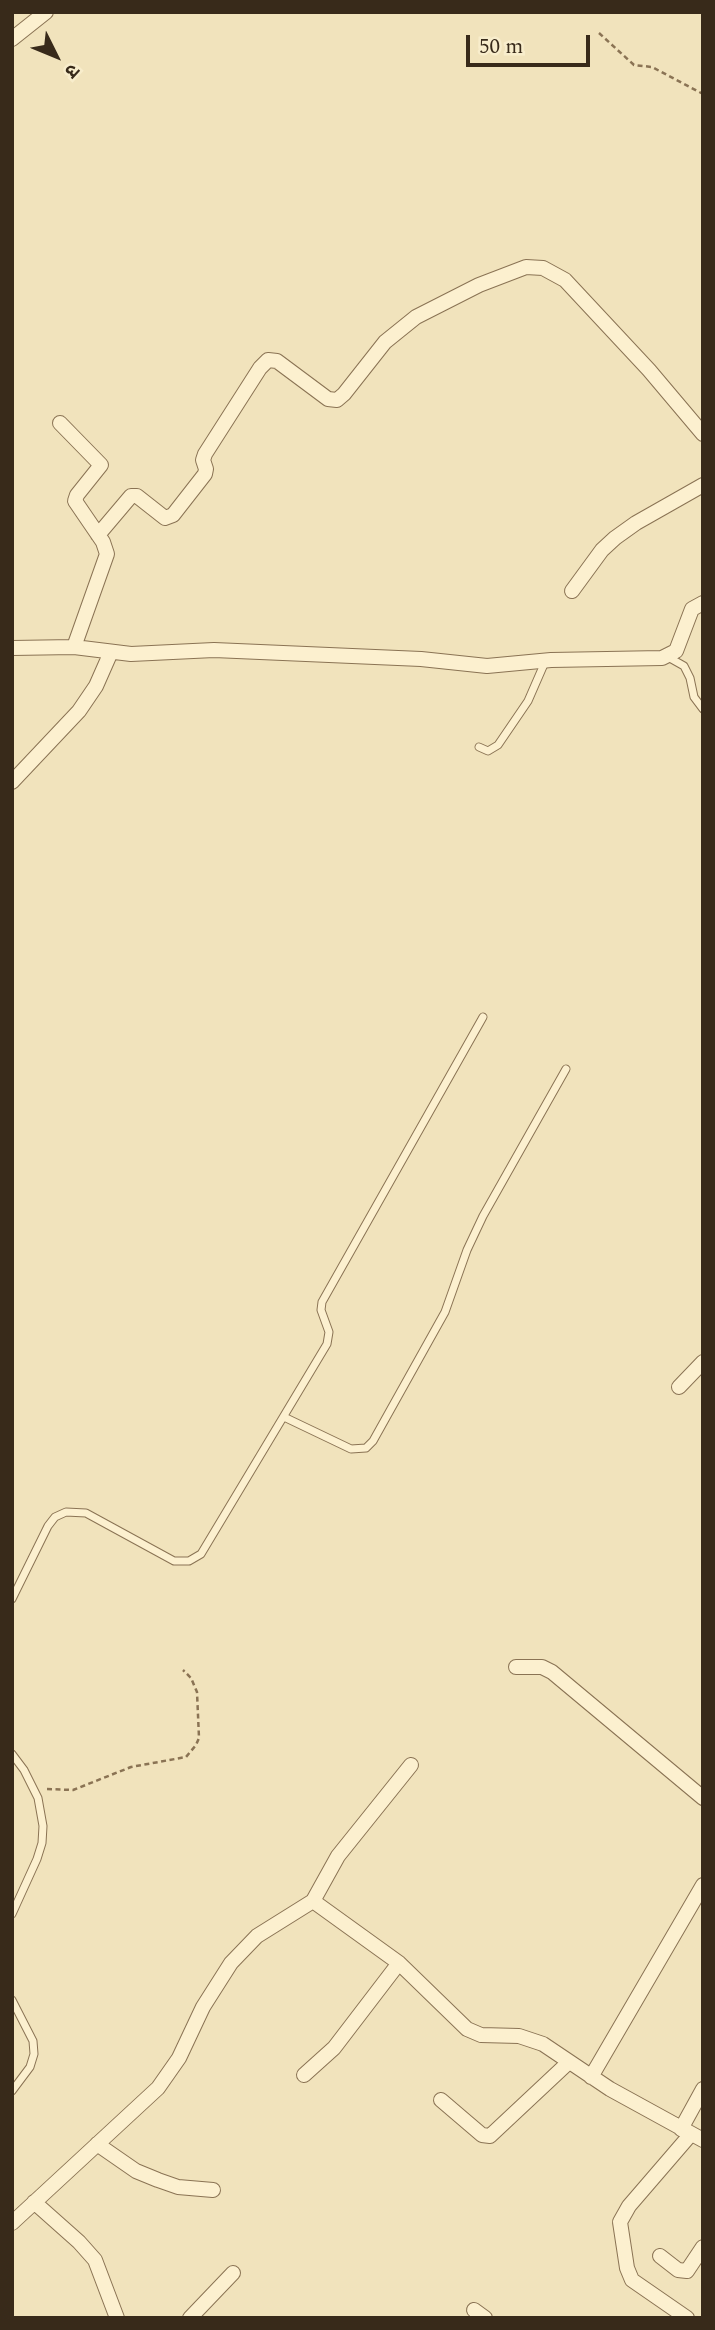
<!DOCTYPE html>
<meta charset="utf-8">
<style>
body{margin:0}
#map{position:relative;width:715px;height:2330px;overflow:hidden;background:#f1e3bc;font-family:Spectral,"Noto Sans Devanagari",serif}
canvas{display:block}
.frame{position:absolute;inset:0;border:14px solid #382a1a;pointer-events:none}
.north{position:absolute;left:21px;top:21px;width:70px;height:70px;-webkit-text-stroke:5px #f8edcc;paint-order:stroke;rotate:133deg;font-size:19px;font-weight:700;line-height:28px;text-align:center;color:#382a1a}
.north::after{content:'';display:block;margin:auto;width:24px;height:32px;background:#382a1a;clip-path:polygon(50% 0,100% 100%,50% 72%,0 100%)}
.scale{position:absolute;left:466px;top:35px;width:124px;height:32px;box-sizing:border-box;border:4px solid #382a1a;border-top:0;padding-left:9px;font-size:21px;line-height:24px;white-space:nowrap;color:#382a1a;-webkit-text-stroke:5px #f8edcc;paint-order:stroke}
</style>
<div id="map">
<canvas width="715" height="2330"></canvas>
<div class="frame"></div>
<div class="north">उ</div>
<div class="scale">50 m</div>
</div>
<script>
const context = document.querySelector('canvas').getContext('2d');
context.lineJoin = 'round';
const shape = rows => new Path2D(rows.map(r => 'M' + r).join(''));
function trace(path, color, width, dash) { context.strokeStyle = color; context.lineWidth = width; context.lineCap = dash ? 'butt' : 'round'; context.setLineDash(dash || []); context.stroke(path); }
const service = shape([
 [668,657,684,666,690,678,694,697,703,709],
 [479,747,488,751,498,745,528,701,545,662],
 [284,1417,351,1449,366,1448,373,1441,445,1312,467,1250,483,1216,566,1069],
 [12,1599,48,1526,55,1517,66,1512,86,1513,174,1561,189,1561,201,1554,327,1344,329,1332,321,1310,322,1302,483,1017],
 [12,1754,24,1770,38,1798,43,1826,42,1843,37,1859,12,1914],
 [12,2000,33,2041,34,2054,30,2067,12,2091]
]);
const minor = shape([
 [12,39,46,12],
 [60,423,101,465,77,495,75,501,103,542,107,554,74,647],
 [98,535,131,496,137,496,165,518,173,515,205,474,206,469,203,460,205,454,260,368,268,360,277,361,328,399,337,400,344,394,385,342,416,317,479,285,526,267,543,268,565,280,649,370,703,434],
 [572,591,602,550,615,538,636,523,703,485],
 [12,648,74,647,131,654,214,650,421,659,487,666,551,660,662,658,676,651,692,609,703,603],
 [12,782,79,711,96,686,111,652],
 [679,1387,703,1362],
 [516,1667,542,1667,552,1672,703,1798],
 [313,1901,399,1963,467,2029,481,2035,519,2036,543,2044,610,2089,703,2140],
 [304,2075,334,2048,399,1963],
 [591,2077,703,1885],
 [441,2100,482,2135,490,2136,569,2062],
 [681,2129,703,2089],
 [97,2144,136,2171,158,2180,178,2187,213,2190],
 [34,2202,79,2242,95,2260,117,2318],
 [12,2223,158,2088,179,2058,203,2007,231,1963,257,1936,313,1901,338,1856,411,1765],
 [660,2256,678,2270,687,2271,703,2247],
 [474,2310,485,2318],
 [190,2318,233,2273],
 [687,2318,632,2280,627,2268,620,2222,629,2206,691,2134]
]);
trace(service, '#8a7354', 9);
trace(minor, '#8a7354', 16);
trace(shape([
 [599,33,634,65,652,67,703,94],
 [47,1789,73,1790,131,1767,186,1757,196,1745,199,1738,197,1692,191,1678,183,1670]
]), '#8a7354', 2.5, [5, 3.5]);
trace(service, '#fcf0cf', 7);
trace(minor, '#fcf0cf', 14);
</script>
